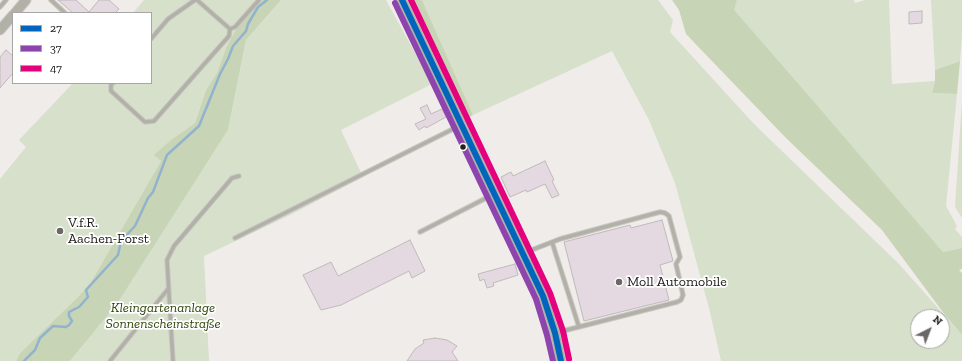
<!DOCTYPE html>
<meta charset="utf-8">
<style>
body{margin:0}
#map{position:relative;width:962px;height:361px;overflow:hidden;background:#f0ece9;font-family:"Zilla Slab",serif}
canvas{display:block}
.legend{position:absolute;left:12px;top:12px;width:140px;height:72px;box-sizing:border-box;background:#fff;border:1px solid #a7a6a5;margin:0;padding:5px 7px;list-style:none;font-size:12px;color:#23201e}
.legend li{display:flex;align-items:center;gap:8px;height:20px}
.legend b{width:20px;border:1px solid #a7a6a5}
.north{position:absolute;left:910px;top:309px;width:40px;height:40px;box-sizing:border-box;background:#fff;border:1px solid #a7a6a5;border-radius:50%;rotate:42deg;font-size:11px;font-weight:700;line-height:16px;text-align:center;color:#23201e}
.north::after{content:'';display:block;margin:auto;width:14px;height:18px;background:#6b6765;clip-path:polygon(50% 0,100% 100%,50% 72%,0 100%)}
</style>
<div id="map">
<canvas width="962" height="361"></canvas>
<ul class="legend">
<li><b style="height:5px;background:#0065bd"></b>27</li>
<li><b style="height:5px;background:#8e44ad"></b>37</li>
<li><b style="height:5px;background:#e5007d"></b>47</li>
</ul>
<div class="north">N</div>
</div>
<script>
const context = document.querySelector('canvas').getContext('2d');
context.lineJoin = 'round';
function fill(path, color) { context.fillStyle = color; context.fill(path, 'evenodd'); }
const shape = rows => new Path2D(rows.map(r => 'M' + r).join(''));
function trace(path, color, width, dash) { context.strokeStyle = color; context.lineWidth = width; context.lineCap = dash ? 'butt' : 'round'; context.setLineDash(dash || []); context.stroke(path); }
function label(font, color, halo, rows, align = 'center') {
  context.font = font + ' "Zilla Slab",serif'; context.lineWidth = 3.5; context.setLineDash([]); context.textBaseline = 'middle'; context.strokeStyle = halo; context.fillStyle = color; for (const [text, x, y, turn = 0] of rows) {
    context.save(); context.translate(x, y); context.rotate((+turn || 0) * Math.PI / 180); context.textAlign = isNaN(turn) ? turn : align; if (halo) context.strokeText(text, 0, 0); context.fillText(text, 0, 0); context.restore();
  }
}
fill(shape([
 [144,0,261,0,236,29,226,48,217,73,206,90,195,123,172,139,155,155,161,161,91,282,79,296,20,353,16,361,0,361,0,179,26,147,19,140,73,83,151,83,151,13,133,13],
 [281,0,386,0,432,84,341,130,363,177,290,215,204,256,209,361,70,361,117,304,228,130,246,40],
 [422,0,658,0,673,20,670,32,754,124,899,264,962,335,962,361,721,361,710,312,675,183,649,120,612,51,473,115],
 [918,317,942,317,942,341,918,341],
 [737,0,854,0,855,3,865,0,889,0,892,84,935,81,932,93,957,94,946,206,957,226,955,229,962,237,962,248,943,252,733,10],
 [931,0,962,0,962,36,960,61,935,70],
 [962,100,962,218,955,207]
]), '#d7e0ca');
fill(shape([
 [261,0,281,0,246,40,228,130,117,304,70,361,16,361,20,353,79,296,91,282,161,161,154,155,172,139,195,123,206,90,217,73,226,48,236,29],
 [411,0,422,0,473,115,466,119],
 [672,0,737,0,734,10,808,95,943,252,962,248,962,269,959,270,962,273,962,335,945,315,882,230,787,139,686,34,679,10],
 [960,61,957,94,932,93,935,81,935,70]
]), '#c7d4b5');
trace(shape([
 [24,361,35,350,40,338,53,326,66,327,69,325,72,321,69,316,69,312,79,307,88,297,86,290,118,255,121,241,135,226,148,198,153,192,167,155,199,126,220,74,228,59,233,46,246,31,248,24,258,7,267,0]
]), '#91b3ce', 2.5);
const building = shape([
 [58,0,76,0,89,12,99,0,109,0,119,9,115,13,73,13,58,0],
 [922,11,922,23,909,24,909,12,922,11],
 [6,50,13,56,13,73,0,88,0,57,6,50],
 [427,105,431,114,442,109,446,117,426,128,425,126,419,130,415,124,426,119,420,108,427,105],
 [545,161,554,180,552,181,559,195,552,198,545,184,527,192,526,190,510,197,501,177,511,172,513,176,545,161],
 [662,220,673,261,660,265,669,300,584,321,564,242,630,225,631,228,662,220],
 [410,240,425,271,412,278,409,271,341,305,321,310,303,275,331,262,338,276,410,240],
 [515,264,518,275,493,283,494,286,487,288,484,279,480,281,478,274,515,264],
 [435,338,447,340,457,346,452,352,458,361,407,361,415,349,424,343,423,340,435,338]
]);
fill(building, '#e4d9e1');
trace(building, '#bdbaba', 1);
const service = shape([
 [51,0,65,13],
 [197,0,230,29],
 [0,7,6,0],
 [151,39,168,19,195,0],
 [113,83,111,85,111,91,145,122,154,121,229,36,230,29,235,27,259,0],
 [420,232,494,194],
 [235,238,461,125],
 [552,242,579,327],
 [524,253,560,239,660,212,665,213,669,216,680,257,676,264,683,295,681,300,677,302,555,333],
 [110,361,168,289],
 [173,361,167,260,174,246,232,178,239,176]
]);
const tertiary = shape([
 [402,0,543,296,555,333,561,361],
 [15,13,26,0],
 [0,30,13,15]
]);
trace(service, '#cac7c5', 5.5);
trace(tertiary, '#cac7c5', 11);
trace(service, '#b2b1a8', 3.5);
trace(tertiary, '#b2b1a8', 9);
trace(shape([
 [402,0,543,296,555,333,561,361]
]), '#0065bd', 6);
trace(shape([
 [395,3,536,299,547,335,553,361]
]), '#8e44ad', 6);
trace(shape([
 [411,0,550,293,563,331,569,359]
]), '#e5007d', 6);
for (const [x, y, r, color] of [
 [463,147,3.5,"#23201e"],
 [60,231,4,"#6b6765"],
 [619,282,4,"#6b6765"]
]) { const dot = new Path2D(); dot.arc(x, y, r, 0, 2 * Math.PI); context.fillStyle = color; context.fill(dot); trace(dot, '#fff', 1.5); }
label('14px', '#23201e', '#fff', [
 ["V.f.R.",68,223],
 ["Aachen-Forst",68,239],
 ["Moll Automobile",627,282]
], 'left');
label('italic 14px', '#2e470a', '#fff', [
 ["Kleingartenanlage",163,308],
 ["Sonnenscheinstraße",163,324]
]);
</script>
